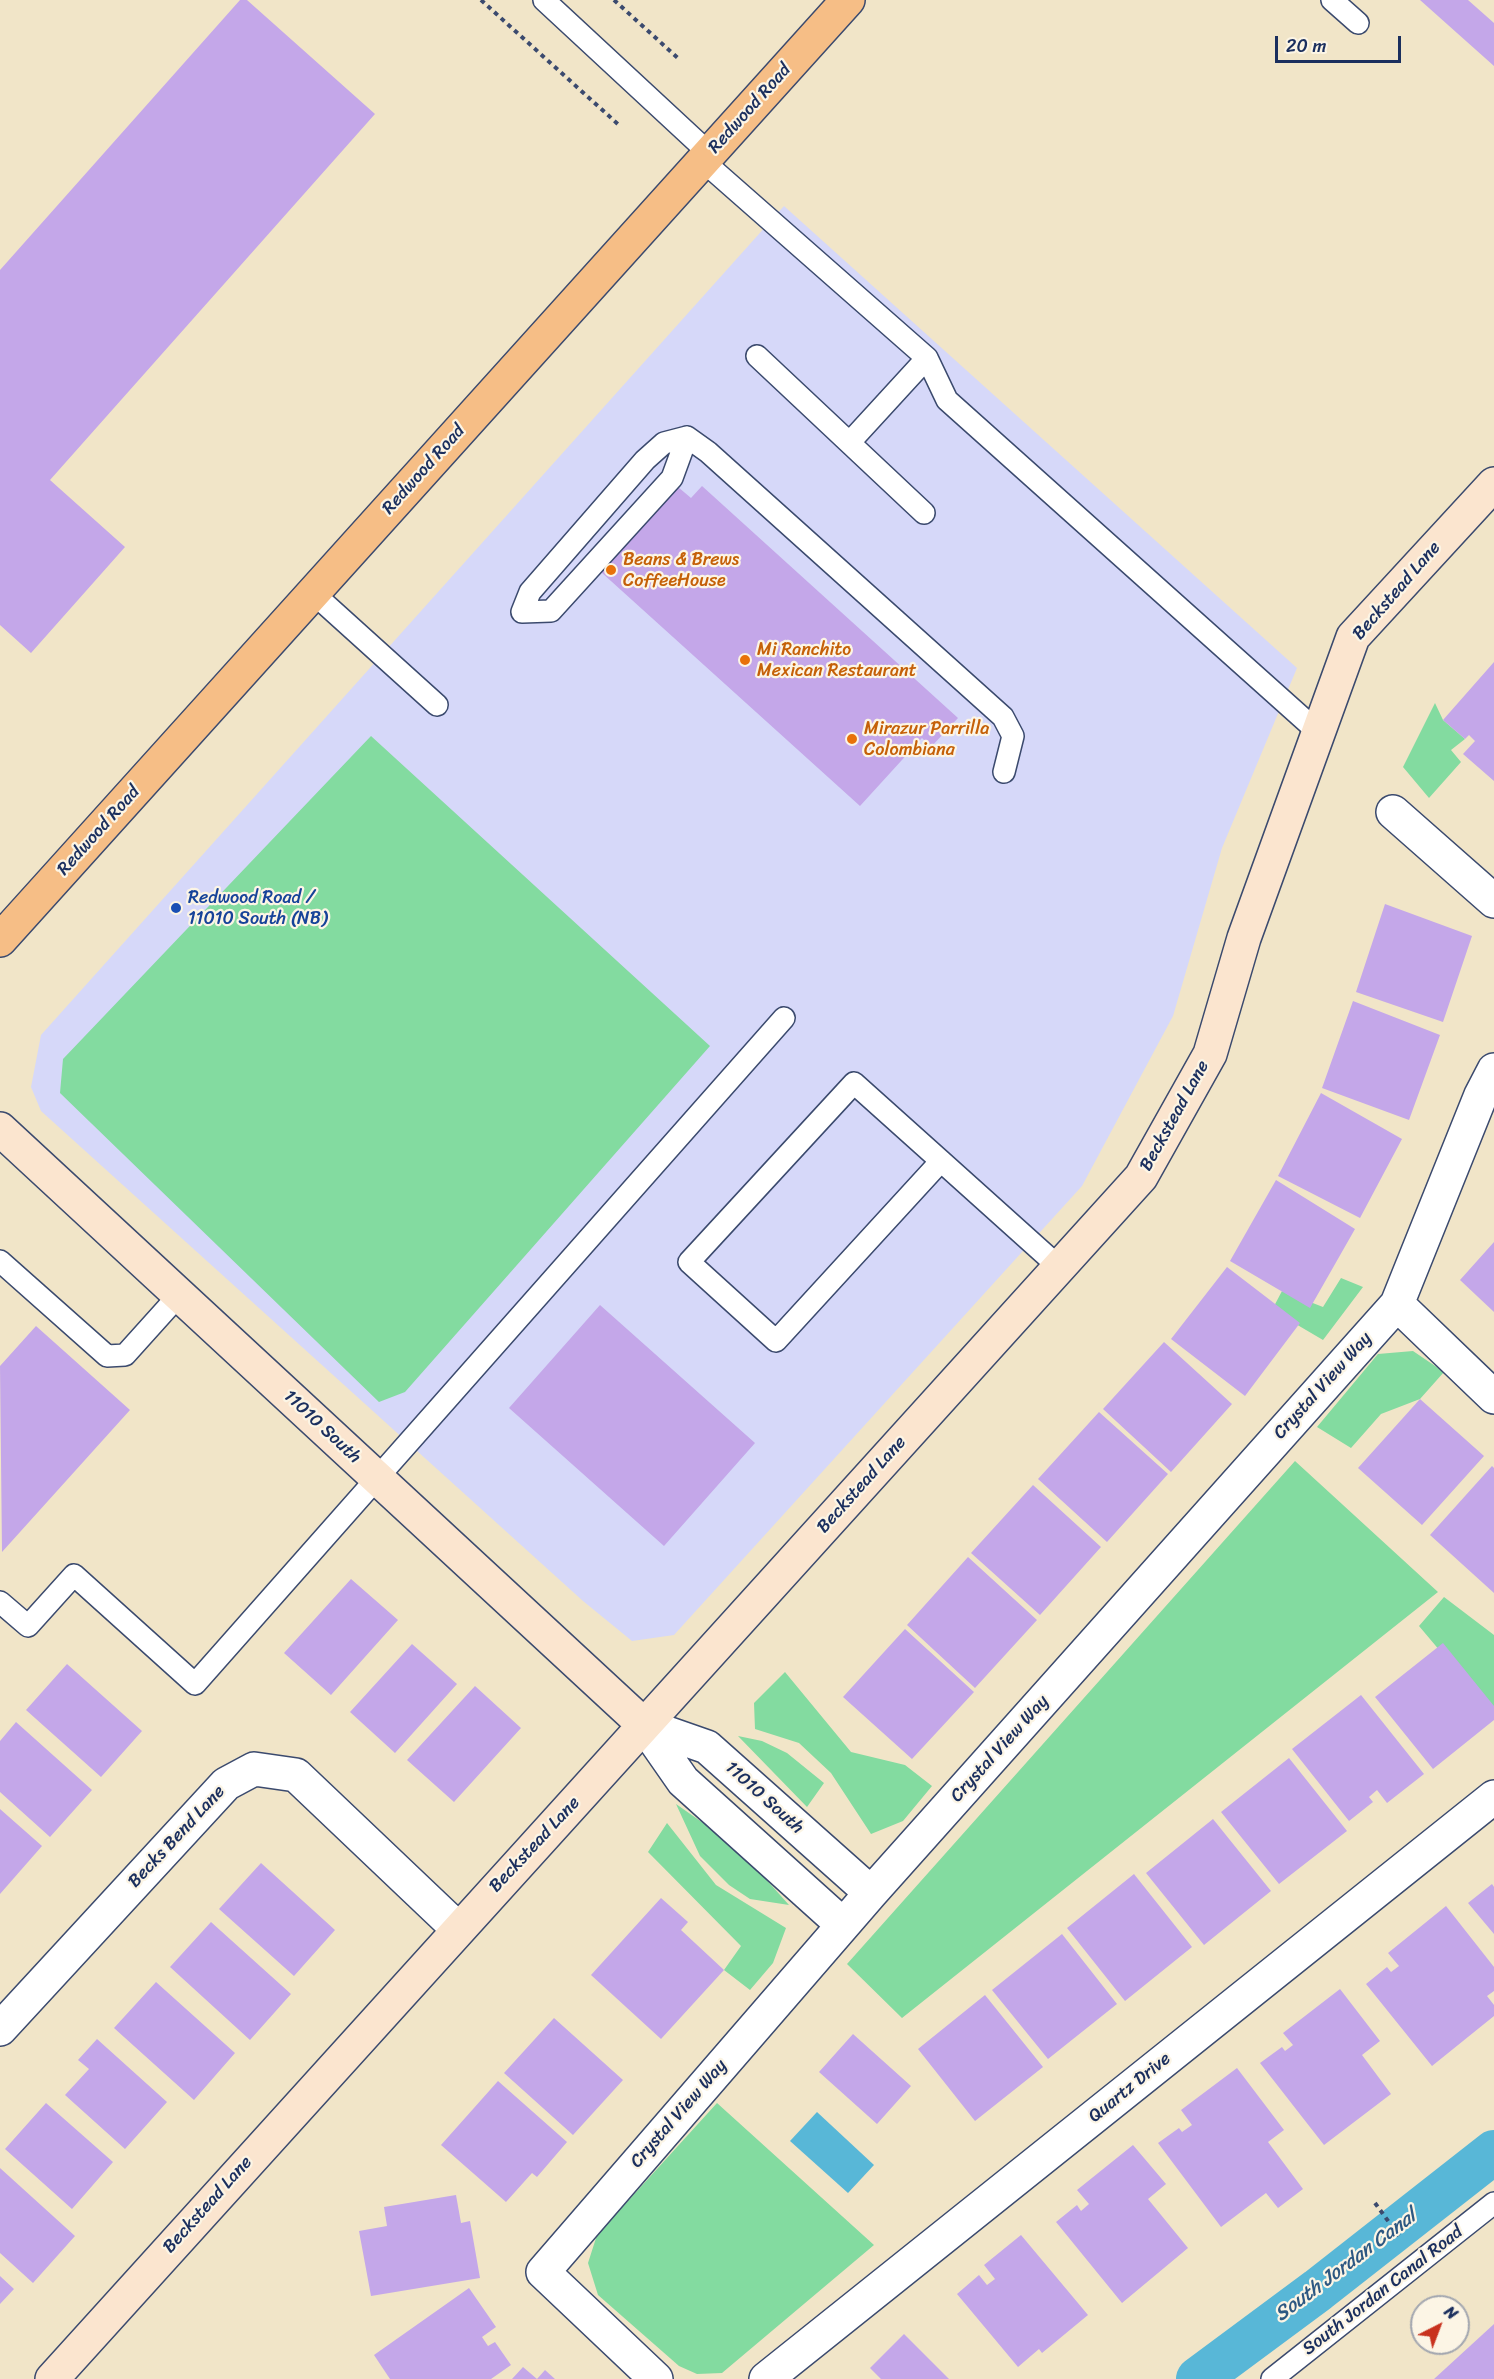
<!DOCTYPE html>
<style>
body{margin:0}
#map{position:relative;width:1494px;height:2379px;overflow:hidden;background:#f1e5c8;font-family:Sriracha,sans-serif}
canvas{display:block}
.north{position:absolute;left:1410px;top:2295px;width:60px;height:60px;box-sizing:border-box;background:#fcf5e5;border:2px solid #a2a6af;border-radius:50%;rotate:42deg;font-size:16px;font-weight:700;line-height:24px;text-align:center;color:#1b2f5e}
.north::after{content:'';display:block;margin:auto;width:21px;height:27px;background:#c8321e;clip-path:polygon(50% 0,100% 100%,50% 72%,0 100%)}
.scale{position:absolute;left:1275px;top:36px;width:126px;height:27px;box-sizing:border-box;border:3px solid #1b2f5e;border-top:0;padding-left:8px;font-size:18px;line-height:21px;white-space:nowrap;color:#1b2f5e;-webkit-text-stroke:4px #fcf5e5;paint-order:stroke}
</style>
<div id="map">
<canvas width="1494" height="2379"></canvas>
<div class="north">N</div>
<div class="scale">20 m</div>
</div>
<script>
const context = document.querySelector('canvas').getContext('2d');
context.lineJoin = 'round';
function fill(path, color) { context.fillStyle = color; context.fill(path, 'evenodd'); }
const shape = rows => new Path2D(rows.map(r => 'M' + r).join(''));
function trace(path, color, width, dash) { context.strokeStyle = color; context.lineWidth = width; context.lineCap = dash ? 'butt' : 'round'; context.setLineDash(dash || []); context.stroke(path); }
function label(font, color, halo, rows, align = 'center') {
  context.font = font + ' Sriracha,sans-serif'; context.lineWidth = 4.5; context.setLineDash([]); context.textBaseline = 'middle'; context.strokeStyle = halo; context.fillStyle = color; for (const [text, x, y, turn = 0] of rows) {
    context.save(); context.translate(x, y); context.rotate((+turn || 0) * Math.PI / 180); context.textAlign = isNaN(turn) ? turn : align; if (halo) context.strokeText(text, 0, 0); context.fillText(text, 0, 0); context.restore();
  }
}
fill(shape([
 [784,206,1297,668,1222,848,1173,1016,1082,1186,674,1635,632,1641,583,1601,41,1111,31,1087,41,1035]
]), '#d6d8f9');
fill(shape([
 [1435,703,1443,720,1465,739,1451,750,1461,762,1429,798,1403,767],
 [371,736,710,1046,405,1392,379,1402,60,1093,63,1059],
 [1341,1278,1363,1287,1323,1340,1272,1310,1282,1291,1323,1307],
 [1413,1351,1444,1372,1420,1399,1381,1414,1351,1448,1317,1427,1378,1354],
 [1295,1461,1438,1592,902,2018,847,1964],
 [1444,1597,1494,1635,1494,1715,1419,1626],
 [785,1672,851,1752,905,1765,932,1786,903,1821,871,1834,831,1773,799,1743,755,1729,754,1703],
 [738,1736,762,1741,787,1753,824,1783,807,1807],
 [676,1804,726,1839,747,1858,789,1905,750,1899,729,1885,700,1856],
 [667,1823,716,1885,786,1928,773,1963,750,1990,724,1970,741,1946,648,1852],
 [717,2103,874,2245,722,2373,697,2374,679,2366,598,2295,588,2263,597,2235]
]), '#83dba0');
fill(shape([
 [817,2112,874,2165,848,2193,790,2141]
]), '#58b7d7');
trace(shape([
 [1198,2379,1318,2290,1494,2152]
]), '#58b7d7', 44);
fill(shape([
 [240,0,247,0,375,114,50,480,125,547,31,653,0,625,0,270],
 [1420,0,1468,0,1494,23,1494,66],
 [702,486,958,718,931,747,922,738,860,806,601,572,678,487,691,498],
 [1494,662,1494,781,1463,754,1475,741,1469,735,1465,739,1443,720],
 [1385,904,1472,936,1443,1022,1356,992],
 [1353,1001,1440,1035,1409,1120,1322,1088],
 [1321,1093,1402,1139,1360,1218,1278,1176],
 [1276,1180,1355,1229,1310,1308,1230,1261],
 [1494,1242,1494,1312,1460,1280],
 [1227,1267,1300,1323,1245,1396,1171,1339],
 [600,1305,755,1443,664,1546,509,1408],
 [36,1326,130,1410,2,1552,0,1366],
 [1164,1342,1232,1404,1171,1472,1103,1409],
 [1420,1399,1484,1456,1422,1525,1358,1468],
 [1099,1412,1168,1474,1107,1542,1038,1479],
 [1492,1466,1494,1468,1494,1593,1430,1535],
 [1033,1485,1101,1547,1040,1615,971,1553],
 [968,1557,1037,1620,975,1688,907,1625],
 [351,1579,398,1620,331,1695,284,1653],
 [905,1629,974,1692,912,1759,843,1697],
 [1443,1643,1494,1706,1494,1720,1433,1769,1375,1697],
 [412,1644,457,1684,395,1753,350,1712],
 [67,1664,142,1731,101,1777,26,1710],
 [475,1686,521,1728,454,1802,407,1760],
 [1361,1695,1424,1774,1387,1803,1377,1790,1369,1797,1373,1802,1349,1821,1292,1749],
 [16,1722,92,1790,50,1837,0,1792,0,1741],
 [1289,1758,1347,1831,1279,1884,1221,1812],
 [0,1809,42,1846,0,1894],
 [1213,1819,1271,1891,1204,1945,1146,1873],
 [261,1863,335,1930,294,1976,219,1909],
 [1134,1874,1192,1947,1125,2001,1067,1928],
 [1492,1884,1494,1887,1494,1934,1468,1903],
 [661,1898,688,1922,681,1930,724,1970,661,2039,591,1975],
 [1446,1906,1494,1967,1494,1991,1487,1996,1494,2005,1494,2016,1432,2066,1366,1984,1387,1967,1391,1972,1399,1966,1388,1953],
 [211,1922,291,1994,250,2040,170,1967],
 [1062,1934,1117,2004,1048,2059,992,1990],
 [156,1982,235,2053,194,2100,114,2028],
 [1340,1989,1380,2041,1362,2055,1391,2094,1324,2145,1260,2063,1282,2047,1285,2051,1293,2045,1283,2033],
 [985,1995,1043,2067,975,2121,918,2049],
 [554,2018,623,2080,573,2135,504,2073],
 [853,2034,911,2086,877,2124,819,2072],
 [97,2039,167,2102,125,2149,65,2095,89,2069,78,2060],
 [1237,2068,1284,2130,1268,2142,1303,2189,1278,2208,1266,2193,1221,2227,1158,2143,1179,2128,1182,2132,1192,2125,1181,2110],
 [498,2081,567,2142,537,2177,532,2173,506,2202,441,2145],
 [46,2103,113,2162,72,2209,5,2149],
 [1133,2145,1166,2184,1148,2199,1188,2248,1122,2303,1056,2222,1077,2205,1081,2211,1089,2204,1077,2190],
 [0,2168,75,2236,33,2283,0,2253],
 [456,2195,461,2223,470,2221,480,2278,371,2296,359,2231,387,2226,384,2207],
 [1021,2235,1088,2315,1042,2353,1039,2349,1018,2367,957,2294,979,2275,987,2285,995,2279,984,2265],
 [0,2276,14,2289,0,2304],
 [469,2288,496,2327,482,2337,488,2346,495,2342,511,2365,491,2379,390,2379,374,2355],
 [1494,2324,1494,2379,1434,2379],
 [904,2334,949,2379,881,2379,870,2368],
 [523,2367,537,2379,545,2370,555,2379,512,2379]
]), '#c4a7e9');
const lane = shape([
 [544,0,710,154],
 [1332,0,1358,23],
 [703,161,927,358,947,400,1318,732],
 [757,356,924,513],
 [687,437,672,478,551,611,522,612,530,592,645,460,664,443,687,437,708,452,1003,717,1013,736,1004,772],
 [850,442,927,358],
 [313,593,437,705],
 [941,1161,776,1341,689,1262,854,1083,941,1161,1059,1267],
 [0,1261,107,1356,125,1355,179,1295],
 [0,1602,28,1626,74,1575,195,1684,784,1018],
 [1272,2379,1494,2203]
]);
const street = shape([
 [1393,812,1494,901],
 [1397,1304,1494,1397],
 [644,1725,707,1747,871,1893],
 [644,1725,683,1781,843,1925],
 [0,2029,226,1784,254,1769,296,1775,458,1929],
 [656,2379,543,2272,871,1893,1397,1304,1481,1095,1494,1070],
 [766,2379,1494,1797]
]);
const secondary = shape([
 [0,1129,644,1725],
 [52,2379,1141,1177,1210,1054,1244,938,1353,637,1494,484]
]);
const primary = shape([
 [0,940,848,0]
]);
trace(lane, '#3b4a6e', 24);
trace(street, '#3b4a6e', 36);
trace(secondary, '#3b4a6e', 36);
trace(primary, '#3b4a6e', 36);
trace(shape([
 [481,0,620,126],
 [614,0,680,60],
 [1375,2203,1399,2236]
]), '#3b4a6e', 4, [4.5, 4.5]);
trace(lane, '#fff', 21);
trace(street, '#fff', 33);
trace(secondary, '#fbe5cf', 33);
trace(primary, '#f6be86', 33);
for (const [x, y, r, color] of [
 [611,570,6,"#e8710a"],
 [745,660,6,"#e8710a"],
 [852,739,6,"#e8710a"],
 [176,908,6,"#1a4fb4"]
]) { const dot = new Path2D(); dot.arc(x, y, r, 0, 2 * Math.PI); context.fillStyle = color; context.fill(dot); trace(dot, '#fcf5e5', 2); }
label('18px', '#1b2f5e', '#fcf5e5', [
 ["Redwood Road",750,109,-48],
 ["Redwood Road",424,470,-48],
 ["Beckstead Lane",1397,591,-49],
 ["Redwood Road",99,831,-48],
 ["Beckstead Lane",1175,1116,-61],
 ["Crystal View Way",1323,1386,-48],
 ["11010 South",322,1427,43],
 ["Beckstead Lane",862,1485,-48],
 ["Crystal View Way",1000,1749,-48],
 ["11010 South",764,1798,42],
 ["Becks Bend Lane",177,1837,-47],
 ["Beckstead Lane",535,1845,-47],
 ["Quartz Drive",1130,2088,-39],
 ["Crystal View Way",679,2114,-49],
 ["Beckstead Lane",208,2205,-48],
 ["South Jordan Canal Road",1383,2291,-38]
]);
label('18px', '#c56008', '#fcf5e5', [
 ["Beans & Brews",623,560],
 ["CoffeeHouse",623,581],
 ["Mi Ranchito",757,650],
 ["Mexican Restaurant",757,671],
 ["Mirazur Parrilla",864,729],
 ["Colombiana",864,750]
], 'left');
label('18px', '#164399', '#fcf5e5', [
 ["Redwood Road /",188,898],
 ["11010 South (NB)",188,919]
], 'left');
label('italic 20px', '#2d5882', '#fcf5e5', [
 ["South Jordan Canal",1346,2266,-37]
]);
</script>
